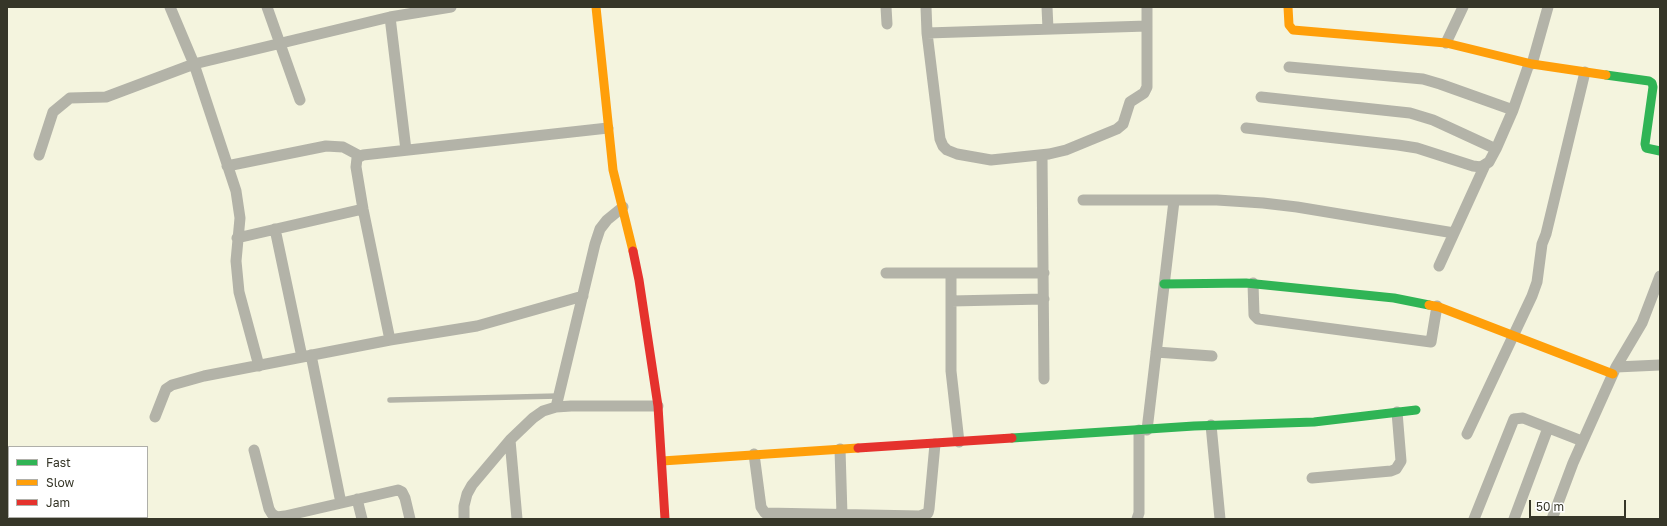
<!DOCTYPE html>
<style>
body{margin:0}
#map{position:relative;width:1667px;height:526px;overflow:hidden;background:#f4f4de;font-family:"Golos Text",sans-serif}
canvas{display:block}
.frame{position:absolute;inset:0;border:8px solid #363628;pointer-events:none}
.legend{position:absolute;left:8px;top:446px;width:140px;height:72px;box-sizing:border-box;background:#fff;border:1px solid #afafa9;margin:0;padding:5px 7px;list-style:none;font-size:12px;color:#363628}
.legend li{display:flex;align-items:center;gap:8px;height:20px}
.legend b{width:20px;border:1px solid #afafa9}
.scale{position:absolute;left:1529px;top:500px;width:97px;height:18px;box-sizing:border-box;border:2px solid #363628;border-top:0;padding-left:5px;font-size:12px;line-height:14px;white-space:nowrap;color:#363628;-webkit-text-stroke:3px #fff;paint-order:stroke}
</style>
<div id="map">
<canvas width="1667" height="526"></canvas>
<div class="frame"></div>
<ul class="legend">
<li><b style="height:5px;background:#30b455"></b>Fast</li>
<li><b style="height:5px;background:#ff9f0a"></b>Slow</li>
<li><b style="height:5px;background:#e5322d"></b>Jam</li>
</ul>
<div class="scale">50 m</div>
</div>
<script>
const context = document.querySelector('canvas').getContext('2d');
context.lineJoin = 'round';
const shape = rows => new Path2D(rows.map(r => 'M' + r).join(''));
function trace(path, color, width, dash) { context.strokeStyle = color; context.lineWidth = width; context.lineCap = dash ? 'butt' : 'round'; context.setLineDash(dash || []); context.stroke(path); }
trace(shape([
 [390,400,558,396]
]), '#b3b3a8', 5.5);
trace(shape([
 [170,7,194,64,236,191,240,218,236,261,239,292,259,366],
 [267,7,300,100],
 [886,7,887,24],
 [926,7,927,33,940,139,943,146,947,150,957,154,991,160,1049,154,1066,150,1117,129,1123,124,1130,102,1144,93,1147,87,1147,7],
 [1047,7,1048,29],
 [390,17,406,150],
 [927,33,1147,26],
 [1446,43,1463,7],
 [1532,64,1548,7],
 [1289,67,1423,79,1440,84,1513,110],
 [1261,97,1410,113,1433,120,1496,149],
 [1246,128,1398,145,1417,148,1473,166,1481,167,1489,162,1496,149,1513,110,1529,64],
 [39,155,53,112,70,98,106,97,194,64,390,17,451,7],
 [1042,155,1044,379],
 [227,166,326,146,343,147,360,156],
 [1083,200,1217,200,1263,203,1297,207,1454,233],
 [275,229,302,357],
 [237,238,363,209],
 [1439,266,1485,165],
 [886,273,1044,273],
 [951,273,951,371,959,442],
 [1253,283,1254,315,1258,319,1431,342,1437,306],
 [951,301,1044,299],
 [390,340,363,209,356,167,357,158,363,155,608,128],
 [1156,352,1212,356],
 [311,355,341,503],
 [1616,367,1660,365],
 [556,407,595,244,600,229,607,220,623,207],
 [155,417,166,389,172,385,204,376,390,340,477,326,583,296],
 [1211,425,1220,519],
 [1147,430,1174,201],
 [1467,434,1532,296,1537,282,1542,244,1546,234,1585,72],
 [510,440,517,519],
 [840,449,842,515],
 [254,450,269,509,272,514,277,517,285,516,398,490,402,492,405,498,410,519],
 [754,454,761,507,765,513,920,516,928,513,929,509,935,444],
 [1312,478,1391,471,1396,469,1401,461,1397,412],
 [357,499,362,519],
 [464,519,464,506,467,494,472,485,510,440,533,418,543,411,556,407,571,406,658,406],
 [1137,519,1139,513,1139,430],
 [1474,519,1514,419,1523,418,1582,441],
 [1514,519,1548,428],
 [1552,519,1573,463,1616,367,1642,323,1660,276]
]), '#b3b3a8', 11);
trace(shape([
 [1606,75,1649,81,1652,83,1653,87,1645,144,1646,148,1660,151],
 [1164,284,1246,283,1394,298,1429,305],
 [1012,438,1194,426,1314,422,1416,410]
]), '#30b455', 9);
trace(shape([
 [596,7,613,170,633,251],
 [1288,7,1289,25,1293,30,1446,43,1532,64,1606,75],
 [1429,305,1439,307,1613,374],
 [662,461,858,448]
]), '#ff9f0a', 9);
trace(shape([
 [633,251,639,280,658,406,665,519],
 [858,448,1012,438]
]), '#e5322d', 9);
</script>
